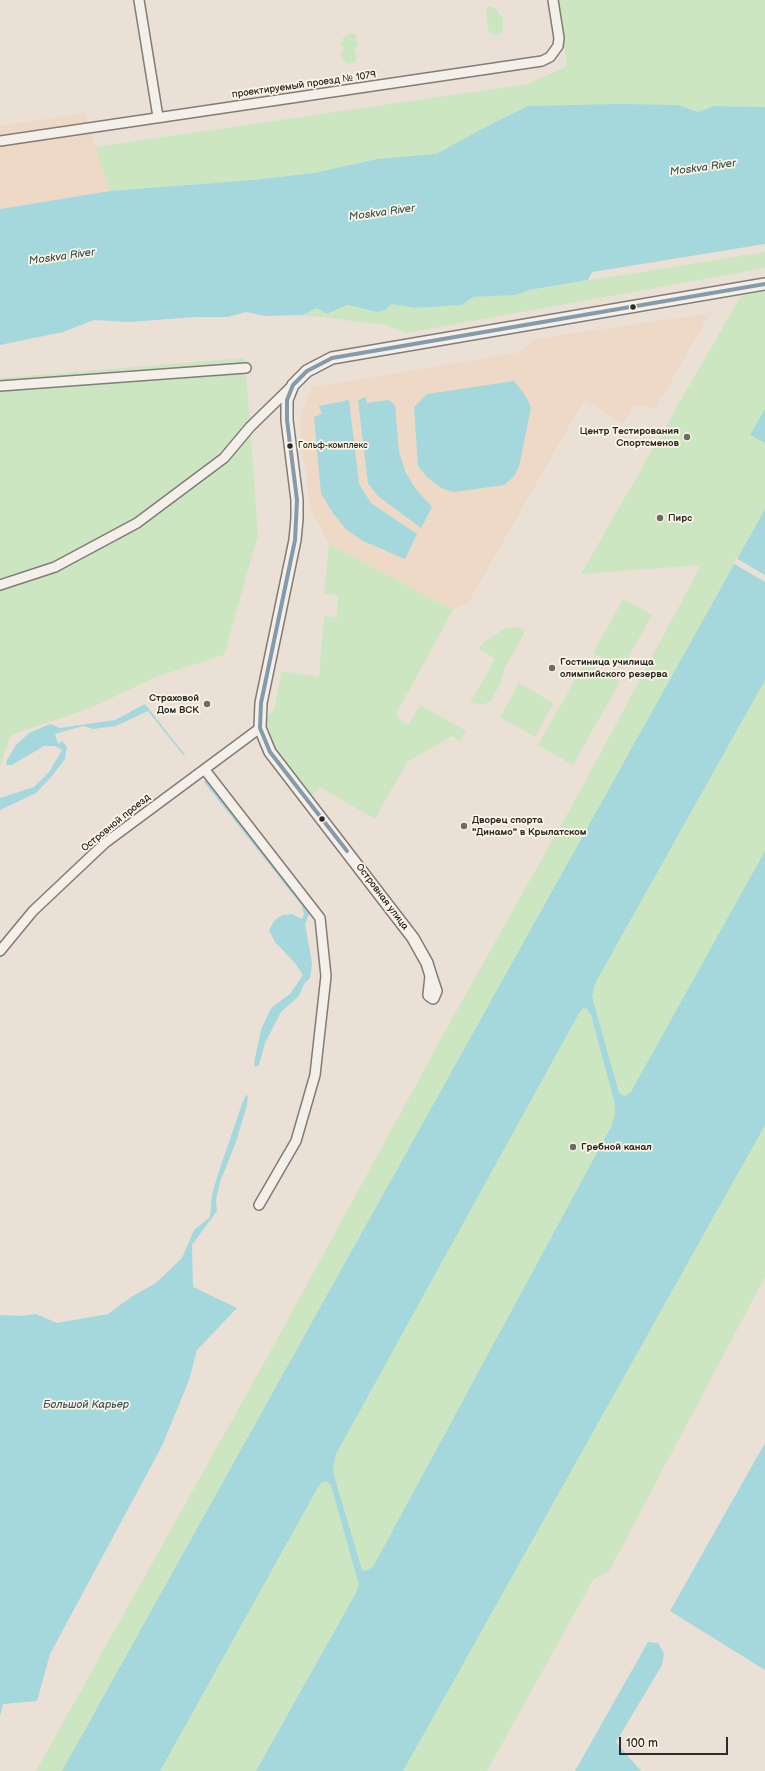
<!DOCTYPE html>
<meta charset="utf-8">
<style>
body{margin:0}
#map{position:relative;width:765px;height:1771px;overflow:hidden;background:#ebe0d5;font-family:"Balsamiq Sans",sans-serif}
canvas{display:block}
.scale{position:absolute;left:619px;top:1737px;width:109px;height:18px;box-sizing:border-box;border:2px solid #2b2b2b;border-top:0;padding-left:5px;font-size:12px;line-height:14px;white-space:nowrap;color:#2b2b2b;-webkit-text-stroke:3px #fcf5e5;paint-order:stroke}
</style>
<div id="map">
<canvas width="765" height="1771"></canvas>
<div class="scale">100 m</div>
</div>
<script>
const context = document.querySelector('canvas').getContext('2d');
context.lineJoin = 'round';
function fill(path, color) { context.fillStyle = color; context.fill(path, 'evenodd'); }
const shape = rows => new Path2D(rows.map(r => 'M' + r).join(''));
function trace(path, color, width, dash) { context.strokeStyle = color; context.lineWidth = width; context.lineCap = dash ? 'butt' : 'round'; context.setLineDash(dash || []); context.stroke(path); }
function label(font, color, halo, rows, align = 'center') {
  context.font = font + ' "Balsamiq Sans",sans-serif'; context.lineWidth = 3.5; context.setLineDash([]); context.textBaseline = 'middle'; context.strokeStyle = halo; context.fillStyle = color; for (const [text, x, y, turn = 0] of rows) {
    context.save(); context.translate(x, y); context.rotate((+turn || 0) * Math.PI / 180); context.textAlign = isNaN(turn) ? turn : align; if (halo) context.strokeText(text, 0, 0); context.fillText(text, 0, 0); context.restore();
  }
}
fill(shape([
 [85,113,110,191,0,209,0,126],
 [710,313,656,408,633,406,623,424,584,400,468,603,453,610,329,544,310,508,299,419,312,387,520,352,535,339]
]), '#edd9c6');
fill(shape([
 [558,0,765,0,765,107,714,106,698,112,678,105,528,106,493,123,436,154,377,159,314,173,252,180,110,191,95,147,528,84,567,66],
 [488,6,492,6,496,9,503,18,503,30,499,35,494,35,488,30,486,10],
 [352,33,357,35,355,40,358,42,358,46,354,49,357,57,355,62,349,64,345,62,341,56,344,47,339,45,344,37],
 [765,252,765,268,406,333,386,325,303,315,317,308,327,314,347,305,378,312,386,310,391,304,415,308,462,305,473,297,516,295,529,290],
 [765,291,765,1277,609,1571,593,1580,487,1771,36,1771,269,1354,453,1017,584,784,701,565,581,574,739,299,744,295],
 [245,358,258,535,224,655,158,676,90,708,11,735,0,766,0,378],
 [329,544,453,610,396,714,398,718,408,725,420,705,466,731,460,742,452,736,407,762,375,819,320,787,312,795,273,746,267,730,266,719,274,710,282,671,319,677,324,616,337,617,338,595,324,594],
 [623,599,652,615,622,669,593,653],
 [517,627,523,629,524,634,505,667,500,684,491,701,484,704,470,703,495,659,479,649,484,642,506,628],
 [585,662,620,682,573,765,538,745],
 [519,683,554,703,535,737,500,717]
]), '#cbe6c1');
fill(shape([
 [620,104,678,105,698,112,714,106,765,107,765,244,592,272,588,280,529,290,516,295,473,297,462,305,415,308,391,304,386,310,378,312,347,305,327,314,317,308,303,315,265,316,246,312,228,317,196,317,129,322,94,320,63,332,0,345,0,209,110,191,252,180,314,173,377,159,436,154,493,123,528,106],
 [514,381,525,395,531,407,519,467,514,476,504,485,454,492,441,488,427,477,418,466,414,407,427,394],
 [366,397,367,403,389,400,395,405,399,452,406,473,415,488,432,507,421,528,378,496,368,483,358,400],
 [349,400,359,484,371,503,417,534,405,559,363,541,347,530,332,512,321,493,314,417,322,414,319,406],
 [765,409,765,443,750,435],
 [765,509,765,680,598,978,595,984,592,997,619,1093,625,1096,631,1092,765,851,765,1125,403,1771,256,1771,356,1593,359,1585,331,1485,326,1481,321,1483,317,1489,160,1771,62,1771],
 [583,1008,587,1009,591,1015,615,1104,615,1114,611,1127,373,1567,365,1571,362,1570,335,1479,333,1470,336,1454,578,1015],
 [145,704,185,755,184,756,148,711,116,726,93,729,83,726,55,734,58,744,62,741,67,747,65,759,52,776,36,793,0,810,0,798,34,787,49,772,62,750,55,746,44,746,12,765,6,765,7,760,16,745,29,733,50,724,60,728,115,720],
 [207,779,306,904,309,914,305,924,312,963,310,978,304,984,299,996,281,1012,265,1043,259,1065,255,1067,254,1063,261,1030,271,1008,290,994,303,975,295,963,275,942,269,930,274,921,282,915,292,914,302,919,304,915,302,906,204,782],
 [246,1095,248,1096,247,1105,236,1142,220,1182,216,1200,217,1211,192,1245,193,1287,237,1308,197,1350,189,1380,162,1446,50,1654,37,1701,3,1704,0,1716,0,1315,19,1316,36,1314,57,1323,108,1314,131,1297,156,1283,182,1258,194,1230,210,1217,212,1195,217,1177,242,1104],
 [765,1443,765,1670,670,1611],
 [648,1642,658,1643,664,1654,662,1665,616,1742,641,1771,575,1771]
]), '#a4d8dd');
fill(shape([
 [736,558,765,575,765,582,733,563]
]), '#ebe0d5');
const minor = shape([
 [139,0,158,117],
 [0,141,542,61,550,57,558,46,559,38,553,0],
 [0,386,246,368],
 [0,585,55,567,137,523,224,458,250,427,292,386],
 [205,770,320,918,326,976,315,1075,296,1141,259,1205],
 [0,951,33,911,105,843,260,728]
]);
const tertiary = shape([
 [431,976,429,995,433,998,436,991,431,976,427,963,413,938,270,752,260,728,261,703,295,540,297,519,297,500,287,420,287,400,293,385,307,371,332,358,765,284]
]);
trace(minor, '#817c78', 12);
trace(tertiary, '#817c78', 14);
trace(minor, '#f4efe9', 9);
trace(tertiary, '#f4efe9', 11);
trace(shape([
 [347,851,270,752,260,728,261,703,295,540,297,500,287,420,287,400,293,385,307,371,332,358,765,284]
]), '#869baa', 4);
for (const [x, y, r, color] of [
 [633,307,3.5,"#2b2b2b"],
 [687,437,4,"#6e6a66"],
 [290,446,3.5,"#2b2b2b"],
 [660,518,4,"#6e6a66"],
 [552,668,4,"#6e6a66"],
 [207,704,4,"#6e6a66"],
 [322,819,3.5,"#2b2b2b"],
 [464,826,4,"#6e6a66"],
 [573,1147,4,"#6e6a66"]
]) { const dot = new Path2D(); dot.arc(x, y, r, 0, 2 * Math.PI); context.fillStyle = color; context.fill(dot); trace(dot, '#fcf5e5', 1.5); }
label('9px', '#2b2b2b', '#fcf5e5', [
 ["Гольф-комплекс",298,446]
], 'left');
label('10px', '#2b2b2b', '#fcf5e5', [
 ["проектируемый проезд № 1079",304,85,-8],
 ["Островной проезд",116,823,-39],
 ["Островная улица",382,897,53]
]);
label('bold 10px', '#2b2b2b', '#fcf5e5', [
 ["Центр Тестирования",679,431,"right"],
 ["Спортсменов",679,443,"right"],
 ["Пирс",668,518],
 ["Гостиница училища",560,662],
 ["олимпийского резерва",560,674],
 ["Страховой",199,698,"right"],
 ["Дом ВСК",199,710,"right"],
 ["Дворец спорта",472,820],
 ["\"Динамо\" в Крылатском",472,832],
 ["Гребной канал",581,1147]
], 'left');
label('italic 11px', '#425658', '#fcf5e5', [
 ["Moskva River",703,168,-8],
 ["Moskva River",382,213,-8],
 ["Moskva River",62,257,-8],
 ["Большой Карьер",86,1405]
]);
</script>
